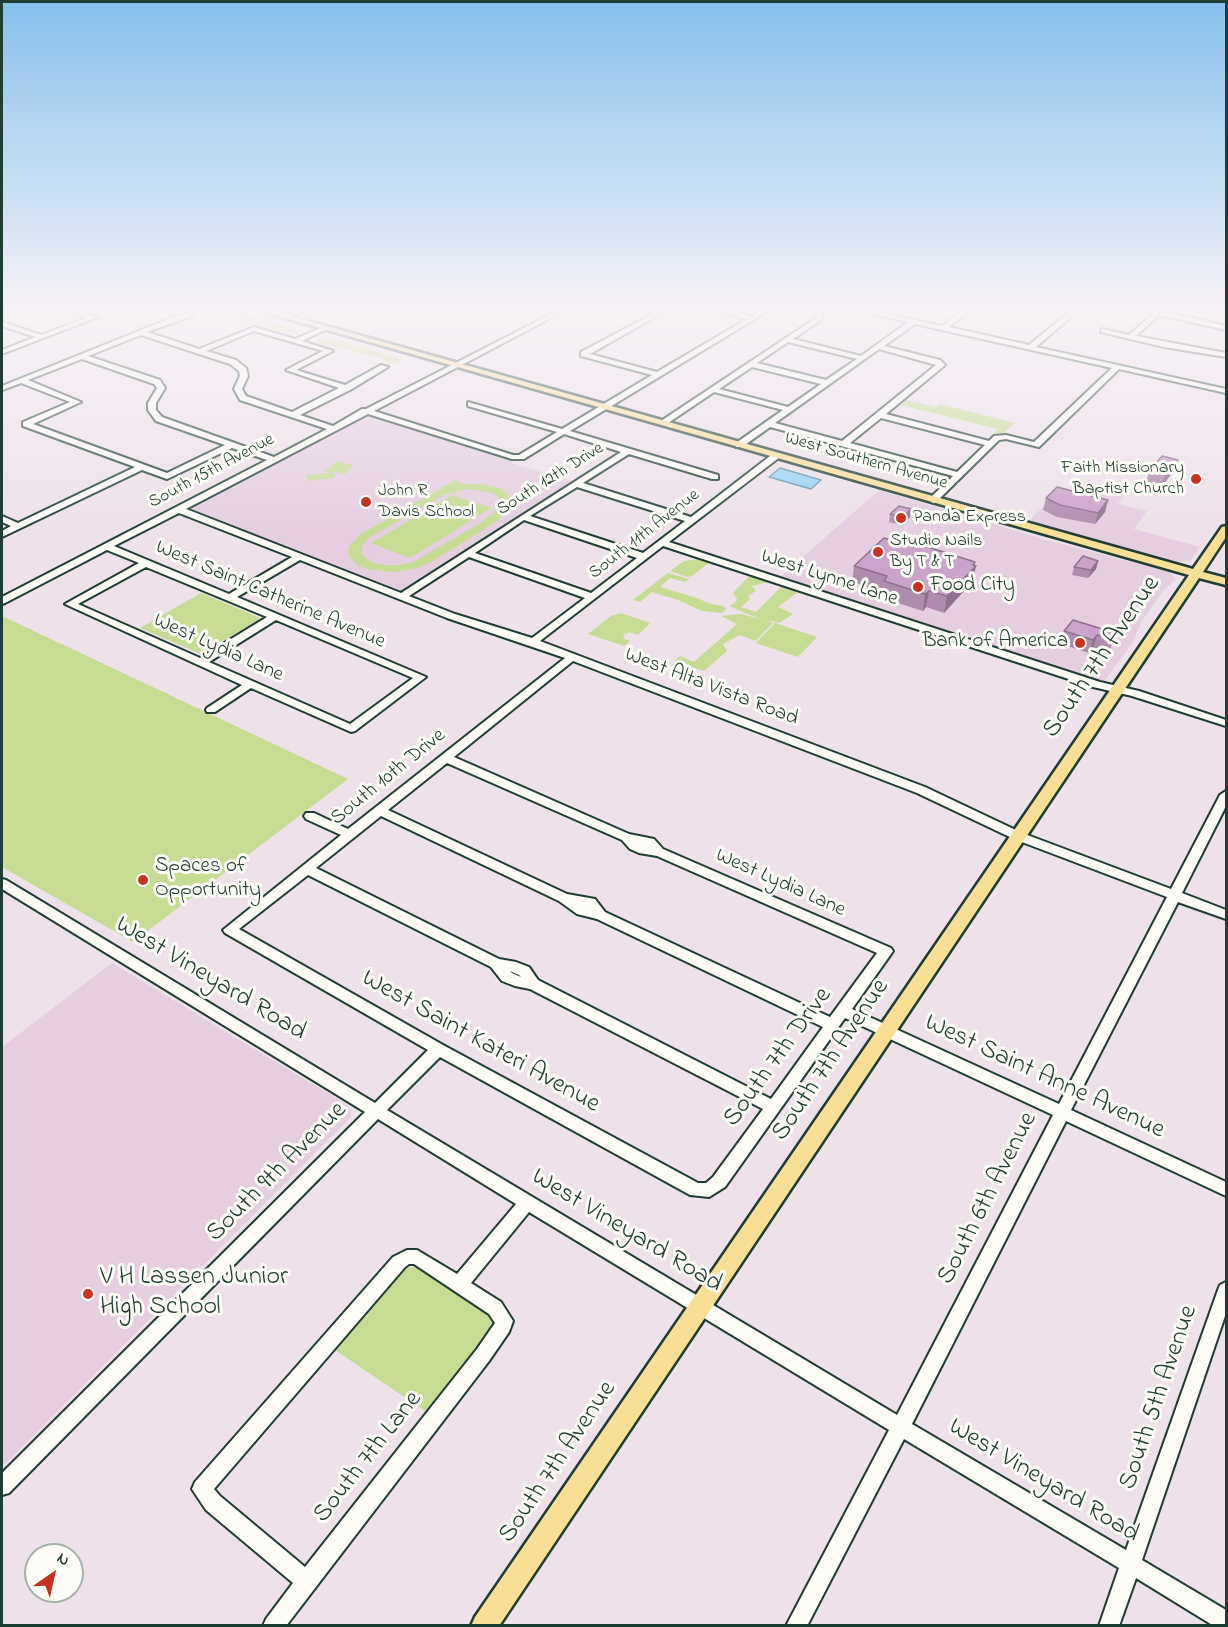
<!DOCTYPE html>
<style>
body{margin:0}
#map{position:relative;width:1228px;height:1627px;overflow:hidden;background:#eee1ea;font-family:"Indie Flower",sans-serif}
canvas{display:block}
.frame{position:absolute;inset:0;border:3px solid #1f3d34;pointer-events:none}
.north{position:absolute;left:24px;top:1543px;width:60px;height:60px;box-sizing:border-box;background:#fdfcf7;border:2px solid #a4b0a9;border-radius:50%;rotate:34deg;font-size:16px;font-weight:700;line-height:24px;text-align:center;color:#1f3d34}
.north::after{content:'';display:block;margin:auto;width:21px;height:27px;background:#c8321e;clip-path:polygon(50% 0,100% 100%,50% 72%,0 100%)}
</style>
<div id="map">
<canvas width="1228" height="1627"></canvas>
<div class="frame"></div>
<div class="north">N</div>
</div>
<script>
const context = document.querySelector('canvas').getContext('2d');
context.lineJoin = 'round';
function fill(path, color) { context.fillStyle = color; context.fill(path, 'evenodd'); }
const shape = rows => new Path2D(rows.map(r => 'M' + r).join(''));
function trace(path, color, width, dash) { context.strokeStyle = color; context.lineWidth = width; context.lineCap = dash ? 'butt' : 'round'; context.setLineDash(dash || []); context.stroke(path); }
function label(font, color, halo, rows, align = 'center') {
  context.font = font + ' "Indie Flower",sans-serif'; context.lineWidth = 6; context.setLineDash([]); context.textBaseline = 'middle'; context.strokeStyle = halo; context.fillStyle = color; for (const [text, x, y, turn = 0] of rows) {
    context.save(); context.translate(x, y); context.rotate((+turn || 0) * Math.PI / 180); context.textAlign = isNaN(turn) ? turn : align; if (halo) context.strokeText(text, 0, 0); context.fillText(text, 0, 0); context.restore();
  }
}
fill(shape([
 [366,415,515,459,511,463,575,482,540,501,402,591,186,509],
 [1104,483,1129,489,1118,504,1147,511,1134,529,1200,547,1190,561,1176,562,1028,522,1053,496,1085,505],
 [879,490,1043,539,1169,572,1176,579,1163,591,1142,621,1133,642,1103,683,780,577],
 [112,963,347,1105,351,1110,351,1117,2,1467,2,1047]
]), '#e4cee0');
fill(shape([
 [196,308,225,308,297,329,291,333,275,331,225,315,198,311],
 [319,337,333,338,402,359,395,364,387,362,383,359,317,343],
 [906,400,936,407,940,404,1015,423,1003,433,993,434,998,429,901,405],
 [337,461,353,465,345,474,334,472,335,478,307,481,307,475,330,473,325,471],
 [455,480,463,484,482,484,502,489,512,498,512,507,509,512,486,528,431,562,414,569,395,572,372,570,359,566,350,558,348,550,350,545,361,534],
 [468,489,493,493,501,500,501,507,477,525,413,562,400,565,384,565,373,563,362,555,362,546,370,537,444,495],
 [452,495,491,508,410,558,371,543],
 [701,559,710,562,692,576,688,577,670,571,684,561],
 [668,573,689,579,685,582,670,578,660,587,697,598,710,604,723,606,726,609,722,613,702,611,678,600,652,592,640,602,633,600],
 [750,575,769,582,751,586,756,591,748,596,750,599,741,607,756,612,781,587,798,592,778,607,793,614,779,623,767,620,773,623,755,641,740,635,723,644,727,651,704,671,674,661,680,656,694,662,737,624,721,616,742,614,762,620,729,606,735,603,737,599,733,593],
 [201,593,258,617,259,619,201,654,140,628],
 [621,613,650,623,638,635,629,632,626,634,621,632,625,635,623,638,630,641,624,646,588,634,611,616],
 [2,616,348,779,133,942,2,867],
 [775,623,817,637,798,657,756,643],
 [408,1267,417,1268,489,1315,494,1323,494,1328,428,1413,332,1348,401,1272]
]), '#c5dc92');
const water = shape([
 [780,468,821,480,811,489,769,477,780,468]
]);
fill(water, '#93d3f5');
trace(water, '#6597a8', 1.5);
const minor = shape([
 [63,308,71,308,98,317,2,354,2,350,35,337,2,326,2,322,41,335,88,317,63,308],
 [317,308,325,308,297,320,292,319,317,308],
 [563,308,570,308,374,411,513,455,519,455,557,432,468,406,468,402,562,429,652,375,581,356,581,352,664,308,671,308,590,354,657,372,747,319,705,309,704,308,714,308,752,316,766,308,773,308,570,431,718,475,718,479,712,479,629,454,583,483,691,517,774,453,780,453,780,457,669,542,1100,682,1139,691,1226,720,1226,726,1132,696,1093,687,663,546,540,641,925,787,1022,833,1171,889,1220,795,1226,791,1226,806,1182,893,1226,910,1226,919,1178,902,1071,1110,1226,1182,1226,1196,1066,1121,912,1424,1126,1550,1218,1290,1220,1285,1226,1282,1226,1313,1142,1560,1226,1610,1226,1626,1214,1626,1136,1578,1119,1626,1099,1626,1119,1568,904,1439,807,1626,786,1626,889,1430,529,1212,471,1283,501,1302,513,1321,509,1332,489,1361,286,1626,263,1626,266,1619,293,1583,206,1510,192,1489,195,1482,393,1257,407,1250,417,1250,457,1274,516,1204,378,1119,9,1493,2,1495,2,1473,365,1112,2,889,2,879,6,880,375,1103,428,1050,225,933,223,930,341,835,306,819,304,816,306,813,314,813,348,829,565,658,447,618,300,560,237,597,426,677,355,731,351,732,251,688,215,712,207,712,206,710,207,708,242,685,65,604,139,563,107,550,5,603,2,604,2,597,267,460,232,448,167,479,142,470,2,537,2,531,11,526,2,522,2,516,18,523,135,467,23,426,23,422,70,402,21,383,2,390,2,386,176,316,189,314,192,316,147,332,199,349,254,327,295,339,325,326,328,328,327,329,302,341,333,351,296,370,345,385,381,365,388,367,350,390,300,415,333,426,362,409,366,409,563,308],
 [254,331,323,351,286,370,339,388,292,412,246,396,242,389,248,376,246,368,236,360,206,351,254,331],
 [141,335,230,364,239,371,240,376,234,389,240,400,327,429,274,457,162,417,156,410,156,403,165,388,160,380,88,356,141,335],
 [82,359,154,384,157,388,148,403,148,410,156,421,225,445,167,473,33,424,81,402,28,380,82,359],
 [368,414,512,459,524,459,564,434,621,452,401,593,186,509,368,414],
 [577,487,685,521,643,553,530,516,577,487],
 [179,513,292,557,229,594,114,546,179,513],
 [524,520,637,558,591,593,475,553,524,520],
 [469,557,585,598,532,638,455,614,409,596,469,557],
 [146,567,226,600,267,617,200,658,78,604,146,567],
 [276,620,413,678,350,724,209,662,276,620],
 [573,661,917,793,1014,839,1167,897,1059,1104,852,1009,891,954,893,951,891,948,663,849,654,839,629,834,454,757,573,661],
 [447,763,622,840,630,849,639,853,657,856,877,953,830,1017,605,912,595,899,567,894,388,810,447,763],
 [381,816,559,901,577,914,597,919,823,1027,771,1099,538,980,529,967,516,962,499,959,316,868,381,816],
 [308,875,491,967,502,981,515,986,530,989,763,1109,713,1177,706,1183,698,1183,443,1045,239,929,308,875],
 [510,971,519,975,521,977,512,973,510,971],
 [845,1018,1053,1115,897,1415,387,1110,440,1057,690,1195,709,1197,725,1187,845,1018],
 [409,1264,414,1264,489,1314,495,1323,477,1349,305,1567,220,1496,214,1489,405,1267,409,1264],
 [850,308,860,308,942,326,966,308,973,308,949,327,1029,345,1074,308,1081,308,1036,347,1226,389,1226,393,1119,369,1039,447,1006,439,999,440,936,502,933,503,929,500,930,498,953,476,770,427,742,447,736,447,736,443,783,410,714,392,665,425,658,423,816,318,817,312,822,313,821,320,793,339,861,356,908,322,850,308],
 [915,324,1112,368,1034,442,1006,435,994,436,989,441,886,414,945,365,940,360,884,346,915,324],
 [788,342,857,359,826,380,757,363,788,342],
 [879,349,936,365,842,441,775,423,879,349],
 [752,367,821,384,788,407,719,389,752,367],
 [881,418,985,445,957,472,850,443,881,418],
 [1133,308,1159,310,1226,326,1226,330,1159,315,1136,336,1226,353,1226,357,1164,347,1101,332,1101,330,1103,329,1129,335,1153,314,1133,308]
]);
const major = shape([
 [250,308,262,308,1193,569,1222,527,1226,526,1226,537,1203,572,1226,578,1226,585,1199,578,499,1626,471,1626,475,1617,1189,575,250,308]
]);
trace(minor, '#1f3d34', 4);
trace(major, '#1f3d34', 5);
fill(minor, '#fdfcf7');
fill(major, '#f9df96');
fill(shape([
 [1149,471,1174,471,1161,487,1146,483],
 [1046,498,1108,500,1105,512,1095,524,1057,517,1043,510],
 [911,509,910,517,902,525,889,522,890,514],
 [1098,561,1096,569,1088,578,1072,575,1074,567],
 [974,565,976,566,972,582,944,613,926,607,923,611,882,598,883,592,852,582,854,566],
 [1064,631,1115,633,1110,651,1093,648,1089,653,1061,644]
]), '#af8cae');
fill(shape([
 [1178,460,1174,471,1161,487,1165,475],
 [1108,500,1105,512,1095,524,1098,513],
 [911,509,910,517,902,525,903,517],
 [1098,561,1096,569,1088,578,1091,570],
 [975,562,974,567,976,566,972,582,944,613,947,596],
 [929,591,926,607,923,611,925,594],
 [1097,635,1093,648,1089,653,1093,640]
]), '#8e728d');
const building = shape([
 [1162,456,1178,460,1165,475,1149,471,1162,456],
 [1057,487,1108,500,1098,513,1060,505,1046,498,1057,487],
 [899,506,911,509,903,517,890,514,899,506],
 [884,538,914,547,918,544,975,562,973,565,976,566,947,596,929,591,925,594,884,581,887,576,854,566,884,538],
 [1083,556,1098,561,1091,570,1074,567,1083,556],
 [1073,620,1115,633,1113,638,1097,635,1093,640,1064,631,1073,620]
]);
fill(building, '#cba3ca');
trace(building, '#8e728d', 1.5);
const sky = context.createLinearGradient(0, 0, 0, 535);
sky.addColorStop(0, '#86c0ed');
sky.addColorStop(0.58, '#f7f2f6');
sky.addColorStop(1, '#f7f2f600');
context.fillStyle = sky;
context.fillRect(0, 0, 1228, 535);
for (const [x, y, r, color] of [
 [1196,479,6,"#c8321e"],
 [366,502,6,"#c8321e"],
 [901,518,6,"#c8321e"],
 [878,552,6,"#c8321e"],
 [918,587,6,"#c8321e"],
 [1080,643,6,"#c8321e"],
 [143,880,6,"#c8321e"],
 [88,1294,6,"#c8321e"]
]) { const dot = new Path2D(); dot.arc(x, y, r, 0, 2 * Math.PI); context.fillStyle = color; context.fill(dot); trace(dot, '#fdfcf7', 2); }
label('18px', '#1f3d34', '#fdfcf7', [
 ["West Southern Avenue",866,462,16],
 ["South 15th Avenue",212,472,-28],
 ["South 12th Drive",551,480,-32],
 ["South 11th Avenue",645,535,-38]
]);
label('18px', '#1f3d34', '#fdfcf7', [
 ["Faith Missionary",1184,469,"right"],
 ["Baptist Church",1184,490,"right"],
 ["John R",378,492],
 ["Davis School",378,513],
 ["Panda Express",913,518],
 ["Studio Nails",890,542],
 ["By T & T",890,563]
], 'left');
label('21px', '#1f3d34', '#fdfcf7', [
 ["West Lynne Lane",829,579,18],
 ["West Saint Catherine Avenue",270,596,23],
 ["West Lydia Lane",218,649,24],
 ["West Alta Vista Road",711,688,21],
 ["South 10th Drive",389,778,-39],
 ["West Lydia Lane",780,884,24]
]);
label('21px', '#1f3d34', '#fdfcf7', [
 ["Food City",930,587],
 ["Bank of America",1068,643,"right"],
 ["Spaces of",155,868],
 ["Opportunity",155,892]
], 'left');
label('26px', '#1f3d34', '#fdfcf7', [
 ["South 7th Avenue",1103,658,-56],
 ["West Vineyard Road",210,980,31],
 ["West Saint Kateri Avenue",480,1043,29],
 ["South 7th Drive",779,1058,-54],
 ["South 7th Avenue",832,1061,-56],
 ["West Saint Anne Avenue",1044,1078,25],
 ["South 9th Avenue",278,1173,-45],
 ["South 6th Avenue",989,1199,-63],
 ["West Vineyard Road",626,1232,31],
 ["South 5th Avenue",1160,1398,-71],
 ["South 7th Lane",369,1458,-52],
 ["South 7th Avenue",559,1463,-56],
 ["West Vineyard Road",1043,1482,31]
]);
label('26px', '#1f3d34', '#fdfcf7', [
 ["V H Lassen Junior",100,1279],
 ["High School",100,1309]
], 'left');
</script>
